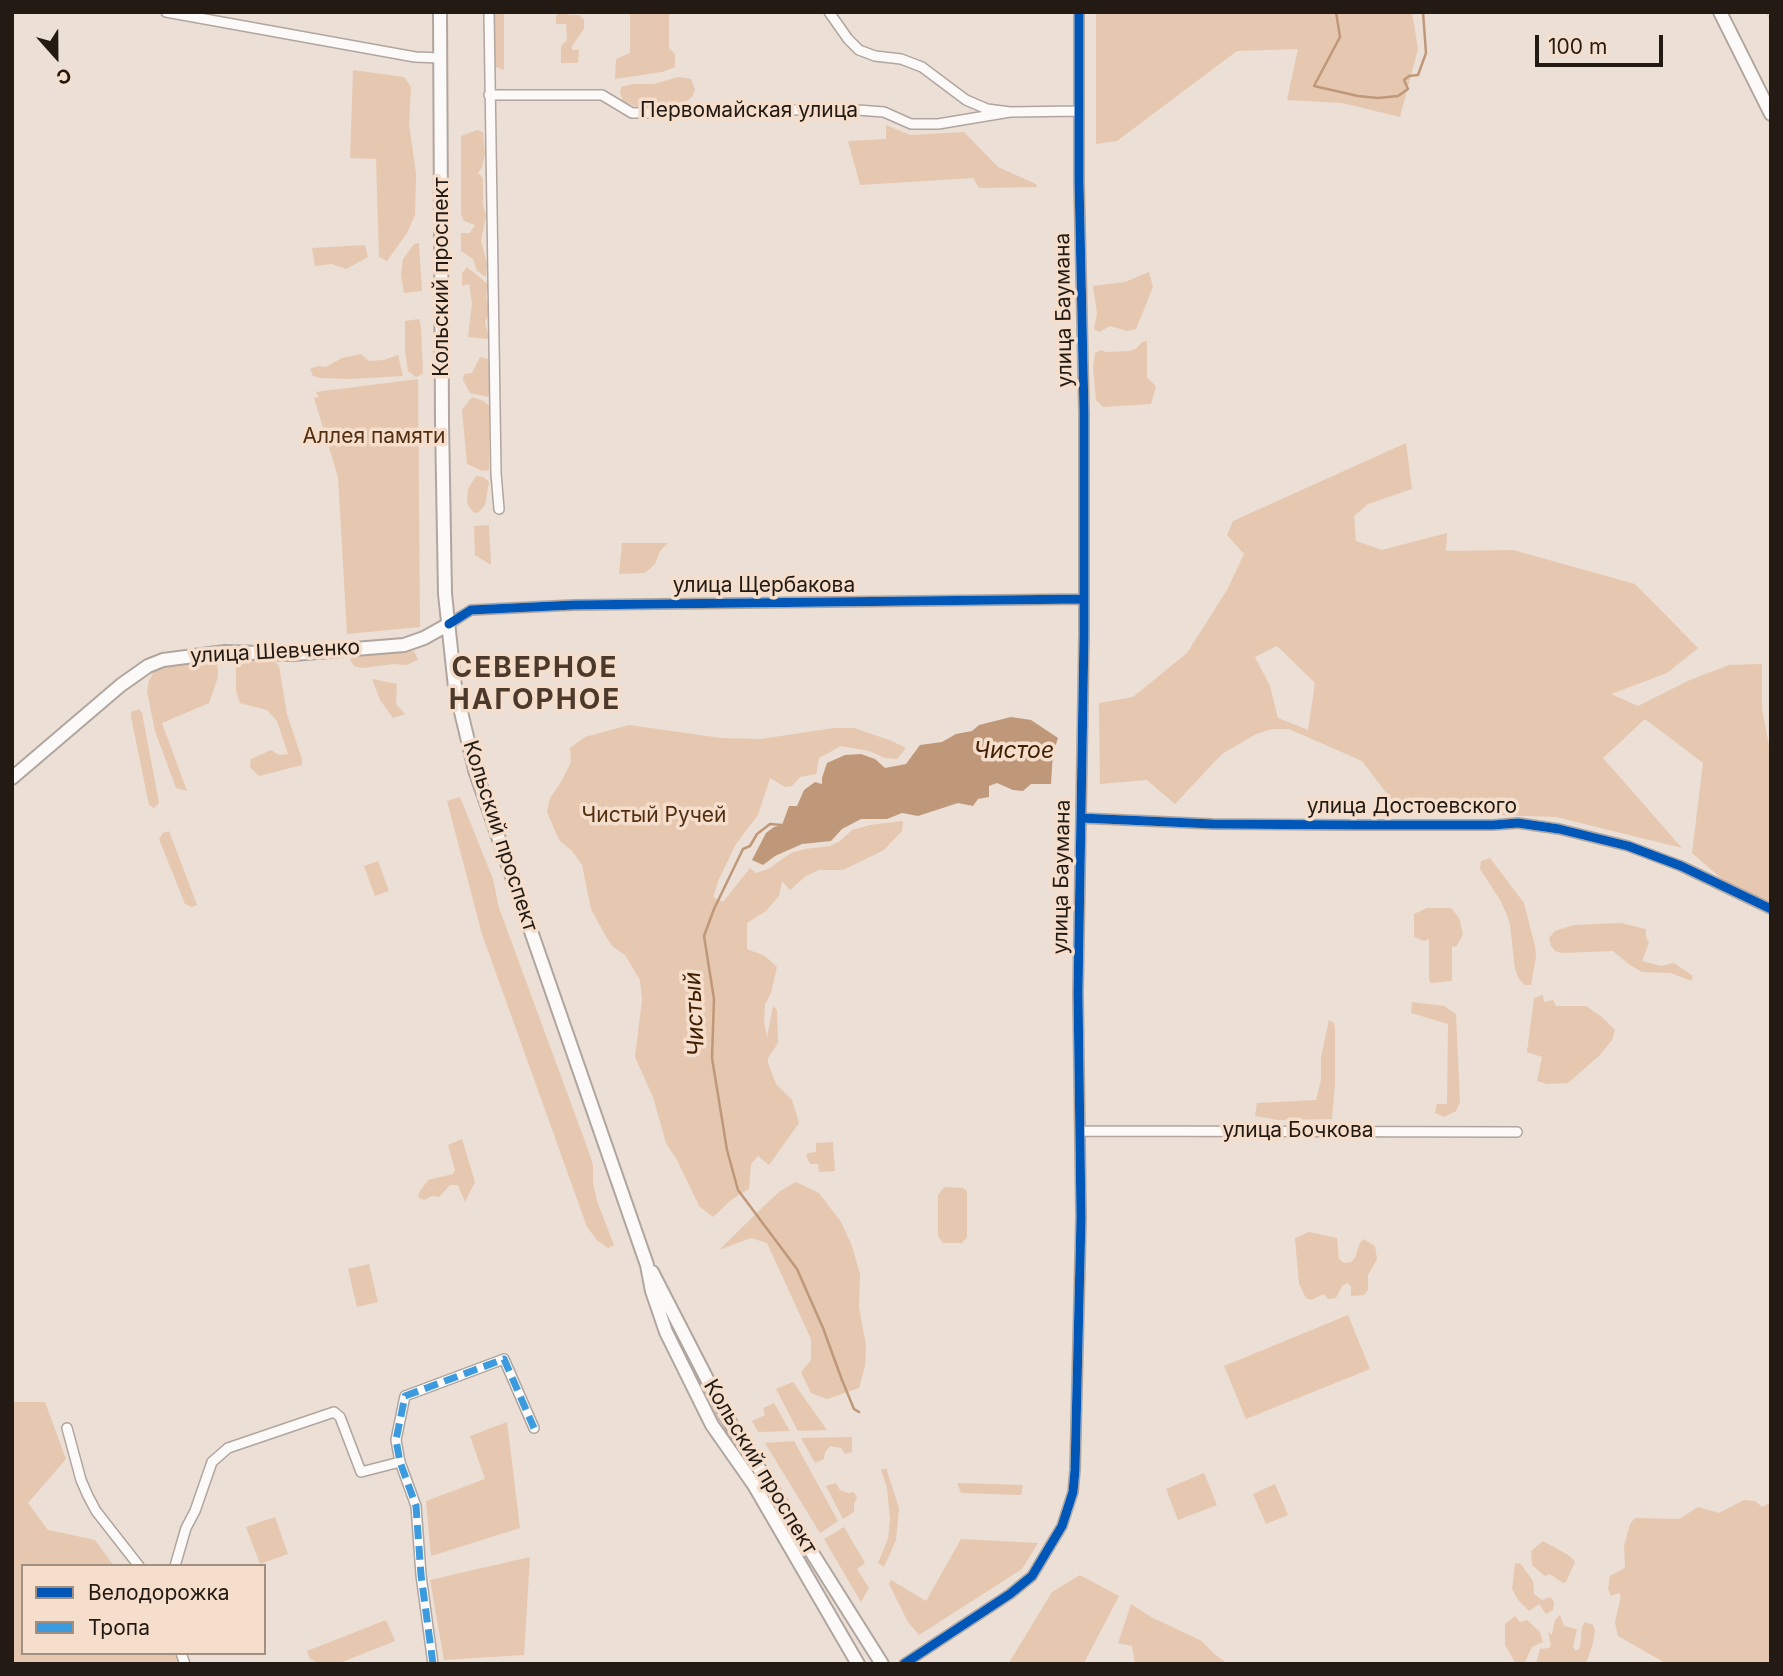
<!DOCTYPE html>
<meta charset="utf-8">
<style>
body{margin:0}
#map{position:relative;width:1783px;height:1676px;overflow:hidden;background:#ecdfd5;font-family:Inter,sans-serif}
canvas{display:block}
.frame{position:absolute;inset:0;border:14px solid #221a13;pointer-events:none}
.legend{position:absolute;left:21px;top:1564px;width:245px;height:91px;box-sizing:border-box;background:#f5decc;border:2px solid #a19082;margin:0;padding:9px 12px;list-style:none;font-size:21px;color:#221a13}
.legend li{display:flex;align-items:center;gap:14px;height:35px}
.legend b{width:35px;border:2px solid #a19082}
.north{position:absolute;left:21px;top:21px;width:70px;height:70px;-webkit-text-stroke:5px #f5decc;paint-order:stroke;rotate:159deg;font-size:19px;font-weight:700;line-height:28px;text-align:center;color:#221a13}
.north::after{content:'';display:block;margin:auto;width:24px;height:32px;background:#221a13;clip-path:polygon(50% 0,100% 100%,50% 72%,0 100%)}
.scale{position:absolute;left:1535px;top:35px;width:128px;height:32px;box-sizing:border-box;border:4px solid #221a13;border-top:0;padding-left:9px;font-size:21px;line-height:24px;white-space:nowrap;color:#221a13;-webkit-text-stroke:5px #f5decc;paint-order:stroke}
</style>
<div id="map">
<canvas width="1783" height="1676"></canvas>
<div class="frame"></div>
<ul class="legend">
<li><b style="height:9px;background:#0057b8"></b>Велодорожка</li>
<li><b style="height:9px;background:#3c9bde"></b>Тропа</li>
</ul>
<div class="north">С</div>
<div class="scale">100 m</div>
</div>
<script>
const context = document.querySelector('canvas').getContext('2d');
context.lineJoin = 'round';
function fill(path, color) { context.fillStyle = color; context.fill(path, 'evenodd'); }
const shape = rows => new Path2D(rows.map(r => 'M' + r).join(''));
function trace(path, color, width, dash) { context.strokeStyle = color; context.lineWidth = width; context.lineCap = dash ? 'butt' : 'round'; context.setLineDash(dash || []); context.stroke(path); }
function label(font, color, halo, rows, align = 'center') {
  context.font = font + ' Inter,sans-serif'; context.lineWidth = 7; context.setLineDash([]); context.textBaseline = 'middle'; context.strokeStyle = halo; context.fillStyle = color; for (const [text, x, y, turn = 0] of rows) {
    context.save(); context.translate(x, y); context.rotate((+turn || 0) * Math.PI / 180); context.textAlign = isNaN(turn) ? turn : align; if (halo) context.strokeText(text, 0, 0); context.fillText(text, 0, 0); context.restore();
  }
}
fill(shape([
 [494,12,504,12,504,70,493,66],
 [559,12,568,12,569,15,579,15,584,20,584,29,572,46,572,50,579,50,578,63,561,63,561,46,567,40,566,24,556,24,556,16],
 [630,12,669,12,669,48,675,54,675,67,662,72,615,79,616,59,630,53],
 [1096,12,1412,12,1418,49,1400,117,1342,103,1287,100,1298,49,1237,51,1117,141,1096,144],
 [353,70,404,77,411,87,409,124,416,174,415,215,407,233,387,261,379,257,376,159,350,158],
 [678,77,691,79,695,90,692,97,677,108,639,108,623,101,620,92,621,87,633,84,654,84],
 [886,125,910,135,964,132,998,167,1036,184,1037,187,979,188,973,178,860,185,848,141,886,139],
 [477,130,483,132,485,154,482,167,478,173,483,178,483,205,486,216,481,240,487,264,486,277,477,271,473,259,461,251,461,233,470,233,475,225,464,221,461,214,461,136],
 [419,243,422,291,404,293,401,275,403,259,414,244],
 [365,245,368,257,346,269,332,264,315,266,312,248],
 [467,267,489,285,486,296,489,313,485,322,489,339,468,337,472,303,469,284,462,286,462,273],
 [1149,272,1153,287,1136,329,1127,331,1110,326,1099,332,1094,329,1097,313,1093,286,1125,282],
 [419,319,421,327,423,374,416,377,408,371,405,351,405,321],
 [1147,341,1147,378,1156,386,1151,404,1103,407,1096,400,1093,368,1095,353,1101,350,1106,352,1130,351,1137,348,1142,342],
 [361,354,369,361,384,360,398,355,403,376,348,379,321,378,313,376,310,369,318,366,326,367,342,358],
 [480,357,488,359,491,392,488,397,470,393,463,380,464,374,472,373],
 [418,379,420,627,347,634,338,477,314,398,319,397,316,392],
 [472,397,483,401,489,406,489,470,482,471,467,464,462,410],
 [1406,443,1412,489,1368,504,1354,516,1356,541,1382,550,1447,533,1446,551,1513,550,1635,584,1698,648,1667,673,1611,694,1638,706,1690,680,1729,665,1762,664,1762,709,1771,756,1771,902,1728,884,1692,853,1703,763,1645,719,1603,758,1682,848,1556,817,1401,812,1362,761,1289,729,1272,729,1256,734,1222,754,1175,804,1147,780,1100,784,1099,703,1133,697,1187,653,1227,590,1244,554,1227,535,1233,521],
 [1277,646,1315,683,1308,730,1278,718,1270,686,1255,657],
 [476,476,483,477,489,482,485,505,479,512,474,513,467,504,468,489],
 [489,525,489,526,491,565,475,555,474,526],
 [622,543,668,543,660,551,655,564,645,573,619,574],
 [414,651,418,660,406,665,394,664,362,668,354,666,350,660,357,654],
 [217,656,218,677,209,703,162,723,187,791,176,788,155,731,147,691,149,681,154,671,162,664],
 [252,659,275,662,279,666,287,714,302,759,302,765,259,776,250,767,251,759,271,750,279,755,288,754,277,721,267,710,240,703,236,691,236,666,243,660],
 [372,679,397,684,396,704,405,714,393,718,380,700],
 [139,709,142,713,159,803,154,808,149,805,131,717,131,712],
 [629,725,721,738,761,739,834,728,854,728,892,741,906,748,897,759,885,758,869,751,841,746,819,758,816,774,800,777,792,786,785,787,770,778,758,815,736,844,719,879,713,897,723,902,750,868,756,873,768,869,791,853,805,849,830,846,840,841,852,830,870,825,903,821,902,831,884,850,843,870,819,870,806,876,790,890,782,881,779,896,766,911,747,923,747,949,765,956,777,967,771,993,765,1004,764,1021,767,1037,773,1006,777,1010,778,1043,768,1058,768,1063,776,1084,792,1100,799,1123,769,1165,758,1156,751,1164,749,1189,731,1200,713,1217,699,1206,677,1160,666,1143,653,1097,635,1057,642,1000,640,980,625,955,612,946,604,933,591,909,582,865,572,851,559,840,547,812,550,798,561,782,571,762,570,748,585,737],
 [460,797,493,879,499,908,590,1155,593,1165,593,1183,597,1201,614,1245,608,1248,598,1241,587,1227,482,934,447,801],
 [169,831,197,905,192,907,185,904,159,839,163,833],
 [1490,858,1524,903,1535,946,1536,957,1531,985,1525,985,1519,979,1515,969,1510,925,1507,915,1500,900,1480,869,1481,861],
 [378,861,389,891,375,896,364,866],
 [1427,908,1451,908,1459,918,1463,934,1456,947,1452,946,1452,981,1431,983,1429,980,1429,939,1424,941,1414,937,1414,914],
 [1621,923,1646,929,1646,937,1649,943,1642,961,1661,966,1674,963,1693,976,1691,981,1671,973,1642,972,1630,965,1613,951,1563,953,1555,951,1551,946,1549,938,1555,931,1574,925],
 [1543,995,1544,1002,1553,1000,1556,1006,1586,1006,1602,1017,1615,1030,1612,1040,1600,1055,1568,1083,1547,1084,1537,1081,1542,1057,1527,1052,1534,998],
 [1412,1002,1444,1006,1456,1014,1460,1102,1456,1111,1444,1117,1435,1113,1437,1104,1447,1104,1448,1024,1411,1013],
 [1329,1020,1334,1023,1335,1031,1335,1083,1332,1119,1278,1120,1255,1116,1257,1103,1316,1100,1321,1080,1321,1057],
 [462,1139,475,1182,465,1202,458,1185,450,1185,439,1197,432,1196,424,1200,418,1197,420,1191,428,1180,453,1174,455,1170,448,1145],
 [833,1142,835,1171,819,1172,818,1164,810,1164,806,1156,808,1153,816,1152,816,1143],
 [796,1182,819,1193,841,1222,852,1246,860,1274,859,1308,866,1345,865,1366,859,1388,827,1399,811,1393,801,1372,811,1360,811,1339,767,1243,751,1238,719,1250,764,1206,780,1191],
 [944,1187,963,1188,967,1191,967,1237,962,1243,943,1243,938,1236,938,1195],
 [1309,1232,1337,1238,1339,1259,1344,1263,1351,1262,1355,1258,1359,1245,1363,1239,1375,1246,1377,1259,1368,1275,1368,1290,1364,1295,1351,1296,1351,1286,1347,1283,1342,1286,1336,1298,1328,1299,1324,1294,1311,1300,1306,1298,1299,1284,1295,1238],
 [369,1264,378,1302,357,1307,348,1269],
 [1348,1315,1370,1369,1246,1419,1224,1366],
 [793,1382,827,1430,798,1431,776,1389],
 [12,1402,45,1402,66,1459,28,1503,48,1530,95,1540,114,1566,23,1566,23,1653,178,1653,180,1664,12,1664],
 [774,1403,790,1431,758,1432,752,1421,765,1415,763,1408],
 [507,1422,520,1528,431,1556,426,1501,485,1479,470,1436],
 [852,1437,852,1452,845,1454,841,1448,830,1446,825,1452,824,1459,815,1463,801,1438],
 [794,1441,838,1521,820,1533,765,1443],
 [886,1468,899,1508,896,1540,884,1567,878,1563,888,1539,890,1519,887,1488,881,1470],
 [1204,1473,1217,1505,1178,1520,1166,1489],
 [836,1483,840,1490,848,1493,854,1492,857,1498,854,1504,854,1512,843,1519,826,1486],
 [957,1483,1023,1485,1021,1495,961,1493],
 [1275,1484,1288,1515,1266,1524,1253,1494],
 [1744,1500,1755,1501,1762,1507,1771,1502,1771,1664,1667,1664,1618,1636,1615,1623,1621,1596,1619,1593,1611,1596,1608,1589,1610,1576,1625,1568,1624,1546,1630,1524,1635,1518,1679,1519,1698,1507,1719,1513],
 [275,1517,288,1554,260,1564,246,1527],
 [844,1527,865,1563,857,1569,869,1588,861,1602,824,1539],
 [961,1539,1038,1543,1022,1569,919,1635,908,1622,889,1584,891,1580,926,1601],
 [1543,1541,1570,1556,1575,1562,1566,1582,1563,1583,1550,1574,1545,1576,1532,1565,1531,1551],
 [530,1557,524,1655,444,1660,430,1580],
 [1520,1563,1533,1581,1534,1594,1542,1600,1550,1597,1554,1602,1553,1610,1546,1614,1539,1604,1529,1611,1518,1600,1512,1589,1515,1564],
 [1080,1575,1119,1596,1084,1663,1011,1664,1010,1661,1052,1592],
 [1131,1604,1151,1617,1202,1641,1213,1653,1228,1664,1135,1664,1132,1646,1118,1643],
 [1560,1615,1564,1626,1577,1629,1573,1647,1576,1651,1580,1648,1582,1627,1585,1622,1593,1625,1595,1630,1593,1643,1586,1664,1536,1664,1540,1649,1549,1648,1551,1645,1548,1632,1552,1635,1555,1620],
 [1515,1616,1520,1622,1527,1620,1540,1632,1542,1639,1543,1642,1532,1647,1524,1664,1516,1664,1505,1645,1505,1624],
 [386,1620,395,1641,337,1664,321,1664,310,1659,307,1651]
]), '#e6c7b0');
fill(shape([
 [1011,717,1031,720,1058,738,1053,753,1051,784,1031,784,1023,791,1013,790,997,783,989,786,989,797,978,799,973,806,958,803,918,816,902,813,887,819,861,819,842,829,831,841,802,844,775,856,763,865,752,860,766,833,774,827,782,825,789,806,797,806,804,790,815,782,822,784,822,778,827,763,845,755,861,754,875,759,885,768,906,764,920,745,942,742,956,734,972,731,979,725]
]), '#bf987a');
trace(shape([
 [1336,12,1340,37,1314,86,1358,96,1378,98,1398,96,1408,89,1404,80,1409,76,1418,75,1426,53,1423,12],
 [782,825,770,824,757,834,750,846,743,849,714,909,704,936,714,999,712,1058,727,1150,738,1190,797,1269,823,1328,842,1380,854,1409,859,1412]
]), '#bf987a', 2.5);
const minor = shape([
 [166,12,415,57,440,58],
 [489,12,496,473,499,509],
 [829,12,848,39,859,50,875,56,901,59,922,67,966,100,987,109,1010,112,1079,111],
 [489,95,602,95,632,113,844,109,884,112,911,124,938,124,1010,112],
 [449,624,471,610,574,605,1083,599],
 [1081,818,1213,824,1356,825,1493,825,1518,823,1559,829,1628,846,1681,866,1771,909],
 [1080,1131,1517,1132],
 [67,1428,81,1480,88,1496,96,1511,139,1566],
 [175,1566,186,1528,195,1511,212,1462,228,1448,334,1412,340,1417,361,1472,400,1462],
 [181,1653,185,1664],
 [433,1664,421,1575,416,1506,400,1462,396,1440,405,1396,504,1359,534,1428],
 [904,1664,1010,1594,1032,1576,1062,1526,1073,1492,1075,1470,1081,1218,1078,993,1084,635,1084,412,1079,181,1079,12]
]);
const major = shape([
 [440,12,442,422,445,594,455,687,475,770,647,1265,652,1291,666,1332,712,1425,754,1485,858,1664],
 [1720,12,1771,114],
 [12,778,121,685,148,666,163,660,225,652,293,654,404,645,424,638,449,624],
 [652,1272,726,1416,882,1664]
]);
trace(minor, '#b0a69f', 12);
trace(major, '#b0a69f', 16);
trace(minor, '#fcfaf9', 9);
trace(major, '#fcfaf9', 12);
const rail = shape([
 [1768,12,1771,17]
]);
trace(rail, '#d2cfcc', 5);
trace(rail, '#f5decc', 2.5, [8]);
trace(shape([
 [433,1664,421,1575,416,1506,400,1462,396,1440,405,1396,504,1359,534,1428]
]), '#3c9bde', 7, [14, 7]);
trace(shape([
 [449,624,471,610,574,605,1083,599],
 [1081,818,1213,824,1356,825,1493,825,1518,823,1559,829,1628,846,1681,866,1771,909],
 [904,1664,1010,1594,1032,1576,1062,1526,1073,1492,1075,1470,1081,1218,1078,993,1084,635,1084,412,1079,181,1079,12]
]), '#0057b8', 9);
label('21px', '#221a13', '#f5decc', [
 ["Первомайская улица",749,111],
 ["Кольский проспект",442,277,-90],
 ["улица Баумана",1064,310,-91],
 ["улица Щербакова",764,586],
 ["улица Шевченко",275,652,-3],
 ["улица Достоевского",1412,807],
 ["Кольский проспект",500,836,72],
 ["улица Баумана",1062,877,-89],
 ["улица Бочкова",1298,1131],
 ["Кольский проспект",760,1467,59]
]);
label('21px', '#532f11', '#f5decc', [
 ["Аллея памяти",374,437],
 ["Чистый Ручей",654,816]
]);
label('italic 23px', '#411f00', '#f5decc', [
 ["Чистое",1014,751],
 ["Чистый",695,1014,-93]
]);
context.letterSpacing = '2px';
label('bold 28px', '#4b392b', '#f5decc', [
 ["СЕВЕРНОЕ",535,669],
 ["НАГОРНОЕ",535,701]
]);
context.letterSpacing = '0px';
</script>
